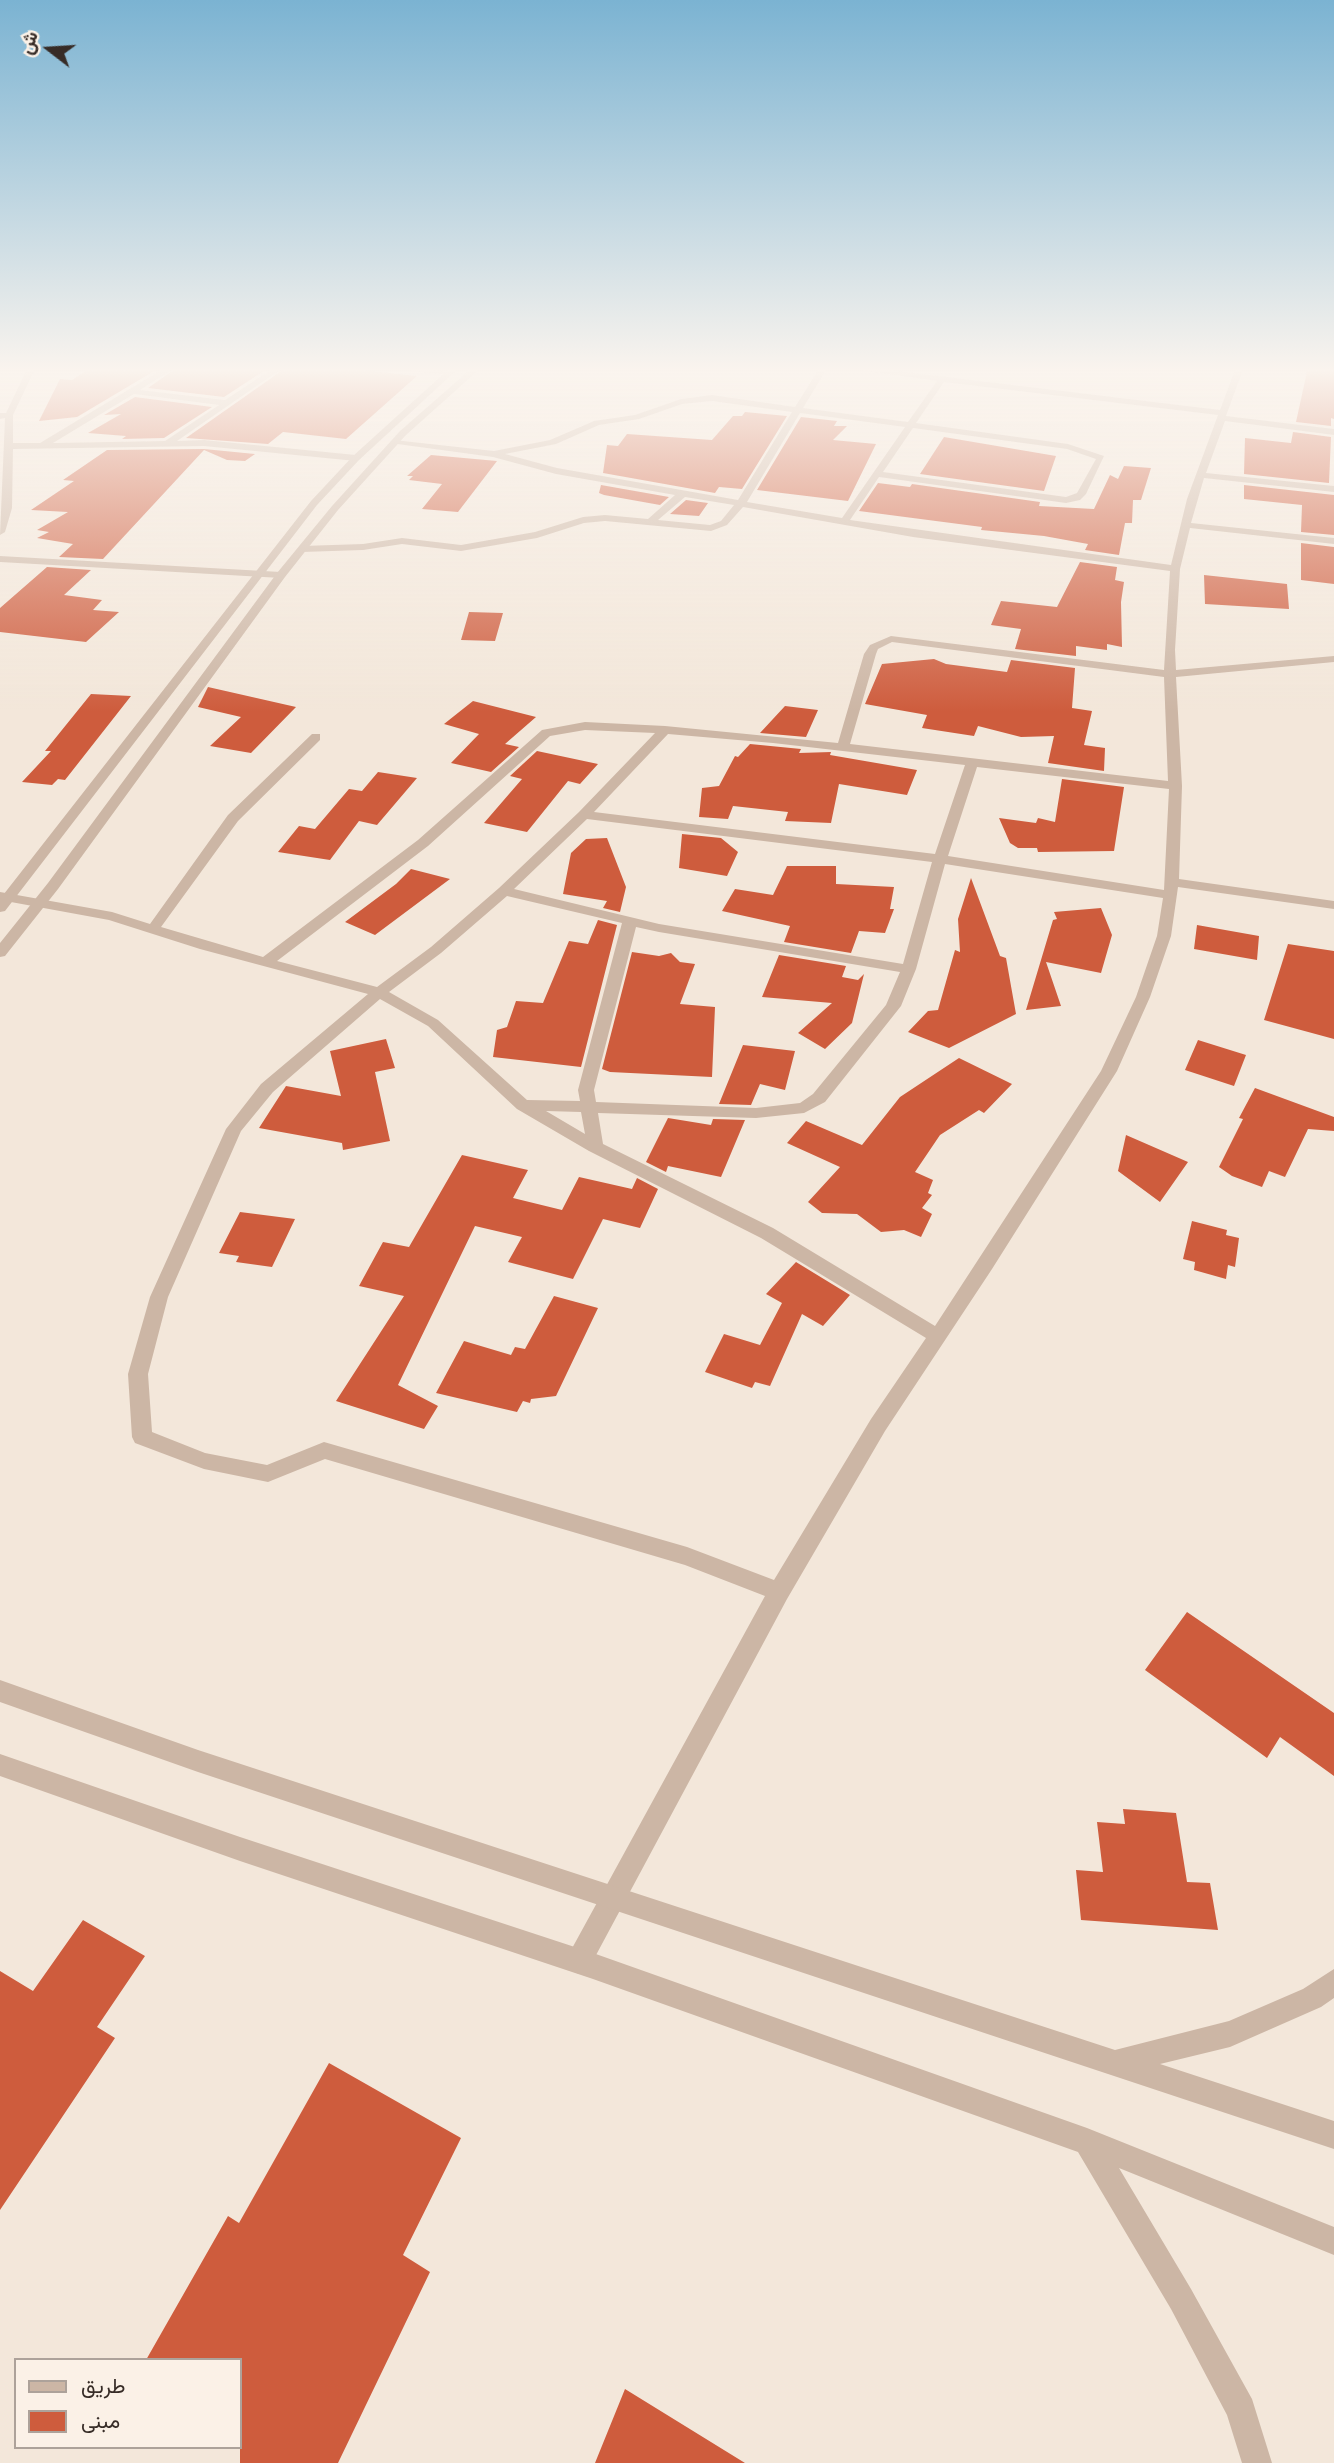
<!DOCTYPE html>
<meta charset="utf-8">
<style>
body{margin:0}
#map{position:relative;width:1334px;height:2463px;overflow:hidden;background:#f3e7da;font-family:Poppins,Vazirmatn,sans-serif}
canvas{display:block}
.legend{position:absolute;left:14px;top:2358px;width:228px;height:91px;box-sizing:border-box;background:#fbf1e7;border:2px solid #ada29a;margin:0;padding:9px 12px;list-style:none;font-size:21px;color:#372c27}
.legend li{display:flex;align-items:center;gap:14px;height:35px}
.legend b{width:35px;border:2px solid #ada29a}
.north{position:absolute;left:14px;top:14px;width:70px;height:70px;-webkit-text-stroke:5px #fbf1e7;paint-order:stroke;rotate:287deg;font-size:19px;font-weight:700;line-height:28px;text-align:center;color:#372c27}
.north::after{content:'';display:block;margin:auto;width:24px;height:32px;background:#372c27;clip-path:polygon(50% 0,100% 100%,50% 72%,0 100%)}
</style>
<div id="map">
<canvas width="1334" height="2463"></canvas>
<ul class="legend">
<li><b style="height:9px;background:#ccb6a5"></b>طريق</li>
<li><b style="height:19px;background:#ce5c3d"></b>مبنى</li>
</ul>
<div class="north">ش</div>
</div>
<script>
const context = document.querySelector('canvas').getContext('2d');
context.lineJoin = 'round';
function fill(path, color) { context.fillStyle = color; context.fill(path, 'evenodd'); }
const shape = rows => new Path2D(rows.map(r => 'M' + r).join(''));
fill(shape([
 [132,367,161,367,77,417,39,421,60,379,72,380,90,368,126,371],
 [178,367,270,367,224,397,148,388],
 [287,367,332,367,417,376,346,439,283,432,268,444,186,438],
 [1308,367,1334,367,1334,419,1331,418,1331,426,1296,422],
 [135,397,212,407,164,438,122,439,126,436,88,433,121,414,104,415],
 [745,412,787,416,742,489,719,487,715,493,603,473,607,445,618,446,627,434,712,440,733,416,742,416],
 [801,417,837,421,834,426,847,426,833,440,876,444,848,501,757,490],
 [1293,432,1331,437,1329,483,1244,474,1245,438,1291,443],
 [944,437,1056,456,1044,491,920,474],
 [204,449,255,454,245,461,227,460,204,450,103,559,59,557,73,544,37,538,49,532,37,530,68,512,31,510,74,481,63,480,107,450],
 [431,455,497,461,458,512,422,509,442,484,409,480,413,476,407,476],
 [1124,466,1151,468,1141,500,1133,500,1132,523,1125,523,1119,555,1085,550,1088,544,1044,536,981,530,982,527,859,511,878,483,910,487,912,484,1040,502,1039,506,1094,509,1110,475,1118,479],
 [601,485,669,497,660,505,604,495,599,493],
 [1244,485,1334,495,1334,535,1301,532,1302,505,1244,499],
 [686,500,708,503,699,516,670,514],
 [1301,543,1334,547,1334,584,1301,580],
 [1080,562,1117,567,1115,580,1124,582,1121,602,1122,647,1107,644,1107,650,1076,646,1076,656,1015,649,1021,629,991,625,1001,601,1057,607],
 [47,567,91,570,64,595,102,600,93,610,119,612,86,642,0,632,0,608],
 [1204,575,1287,584,1289,609,1205,604],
 [469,612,503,613,495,641,461,640],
 [934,659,946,664,1007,672,1011,660,1075,668,1072,708,1092,711,1084,745,1105,748,1104,771,1048,763,1054,736,1021,737,978,726,974,736,922,728,927,715,865,704,882,664],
 [208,687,296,707,251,753,210,746,241,717,198,707],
 [91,694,131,696,65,780,58,779,52,785,22,782,51,751,45,751],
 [473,701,536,717,505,744,519,747,491,772,451,763,479,734,444,724],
 [785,706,818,710,806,737,760,733],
 [750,744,801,749,799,753,831,752,830,755,917,770,907,795,839,784,831,823,785,821,788,812,733,806,728,819,699,817,702,788,719,786,735,756,738,757],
 [537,751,598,764,580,784,568,781,527,832,484,823,522,779,510,776],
 [378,772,417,778,377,825,359,821,330,860,278,852,299,826,315,829,349,789,362,791],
 [1062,779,1124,787,1114,851,1038,852,1037,848,1018,848,1010,843,999,818,1036,823,1038,818,1055,822],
 [682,834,721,838,738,852,727,876,679,868],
 [607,838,626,887,620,912,603,908,607,901,563,894,571,853,586,839],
 [787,866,836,866,836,884,894,887,890,909,894,909,885,933,859,931,851,953,784,942,790,926,722,911,735,889,773,895],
 [411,869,450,879,375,935,345,922,396,884],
 [971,878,1000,956,1006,958,1016,1014,949,1048,908,1032,928,1011,938,1010,955,950,960,952,958,919],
 [1101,908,1112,935,1101,973,1046,962,1061,1006,1026,1010,1053,920,1057,919,1054,912],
 [598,920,617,925,581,1067,493,1057,497,1030,507,1027,516,1001,543,1003,569,941,588,944],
 [1197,925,1259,936,1257,960,1194,949],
 [1288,944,1334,951,1334,1039,1264,1020],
 [632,952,659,956,671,953,680,962,695,964,680,1004,715,1007,712,1077,610,1072,602,1069],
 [779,955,846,966,842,977,858,980,864,974,852,1023,825,1049,798,1033,832,1003,762,997],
 [386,1039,395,1068,375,1072,390,1141,343,1150,342,1143,259,1128,286,1086,341,1096,330,1051],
 [1198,1040,1246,1055,1234,1086,1185,1070],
 [743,1045,795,1051,785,1090,760,1084,751,1105,719,1104],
 [959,1058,1012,1084,984,1113,979,1110,940,1135,915,1172,933,1180,928,1193,932,1195,922,1208,932,1214,921,1237,904,1230,881,1232,857,1214,822,1213,808,1202,840,1167,787,1143,806,1121,862,1145,900,1097],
 [1255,1088,1334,1117,1334,1131,1308,1129,1285,1177,1269,1171,1262,1187,1232,1176,1219,1167,1243,1119,1239,1118],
 [668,1118,711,1125,713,1119,745,1120,721,1177,668,1166,666,1172,646,1162],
 [1126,1135,1188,1162,1160,1202,1118,1171],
 [462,1155,528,1170,513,1198,562,1210,579,1177,632,1189,637,1178,658,1189,640,1228,603,1219,573,1279,508,1262,522,1237,475,1226,398,1385,438,1406,424,1429,336,1401,404,1296,359,1286,383,1242,409,1247],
 [240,1212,295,1219,272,1267,236,1262,239,1256,219,1253],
 [1192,1221,1227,1230,1226,1235,1239,1238,1235,1267,1228,1265,1226,1279,1194,1270,1195,1262,1183,1259],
 [796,1262,850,1295,823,1326,802,1314,770,1386,755,1382,752,1388,705,1372,724,1334,760,1345,782,1303,766,1294],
 [554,1296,598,1308,556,1396,531,1399,530,1403,523,1401,517,1412,436,1393,464,1341,511,1355,515,1347,525,1349],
 [1187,1612,1334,1713,1334,1776,1280,1737,1267,1758,1145,1670],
 [1123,1809,1176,1813,1187,1882,1210,1883,1218,1930,1081,1920,1076,1870,1103,1872,1097,1822,1125,1824],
 [83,1920,145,1956,97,2027,115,2038,0,2210,0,1971,33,1991],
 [329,2063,461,2138,403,2255,430,2272,338,2463,240,2463,240,2360,146,2360,228,2216,239,2223],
 [625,2389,745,2463,595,2463]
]), '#ce5c3d');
fill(shape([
 [28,367,36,367,13,415,13,443,40,443,166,367,176,367,140,390,225,400,275,367,284,367,177,441,204,440,356,455,361,458,356,461,204,446,13,449,12,508,5,532,0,535,5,418,0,419,0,413,6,413,28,367],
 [134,394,219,405,165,441,53,443,134,394],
 [381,367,411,367,453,373,449,375,381,367],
 [820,367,828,367,803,408,908,422,937,381,840,367,864,367,1220,410,1236,367,1244,367,1226,416,1334,429,1334,435,1225,421,1206,473,1334,486,1334,492,1204,478,1191,523,1334,538,1334,544,1190,528,1180,569,1175,650,1176,670,1334,656,1334,662,1176,677,1182,786,1179,879,1334,901,1334,909,1178,887,1171,936,1150,997,1117,1071,992,1269,885,1431,787,1599,588,1970,579,1974,570,1970,566,1961,570,1952,765,1596,685,1565,325,1459,268,1482,204,1469,135,1443,132,1437,128,1374,150,1297,226,1129,261,1084,368,994,200,949,109,920,0,900,0,892,112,912,150,924,228,815,312,734,320,734,320,740,238,821,161,927,263,957,418,840,542,730,585,722,665,726,838,743,864,654,870,645,891,636,1164,670,1170,571,913,537,743,507,727,525,711,531,605,521,584,523,537,538,461,551,402,544,363,550,302,552,297,549,302,546,363,544,402,538,461,545,535,532,583,517,605,515,648,519,675,495,556,474,493,457,390,443,394,440,494,451,550,440,594,421,635,415,681,399,712,395,795,407,820,367],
 [944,382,1218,415,1187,499,1171,565,850,520,879,477,1066,503,1080,500,1086,494,1104,456,1068,444,916,423,944,382],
 [712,401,792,412,738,500,557,468,505,454,556,444,599,425,639,419,682,404,712,401],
 [800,413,905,427,842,518,747,502,800,413],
 [913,428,1067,449,1096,459,1077,493,1066,497,883,472,913,428],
 [685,497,734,505,721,521,710,525,658,520,685,497],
 [892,642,1164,677,1168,781,850,744,876,654,878,649,892,642],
 [585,730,655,733,579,812,499,888,431,947,377,987,277,961,428,846,550,736,585,730],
 [668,734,773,743,965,765,935,854,594,812,668,734],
 [977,767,1169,789,1164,890,948,856,977,767],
 [587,819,932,862,903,964,659,924,514,889,587,819],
 [945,864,1163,898,1157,936,1136,997,1101,1071,935,1326,773,1228,603,1144,598,1113,756,1118,804,1113,825,1102,901,1006,916,969,945,864],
 [507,896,622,923,578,1090,580,1101,527,1100,438,1020,389,992,441,953,507,896],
 [636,927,659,932,900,972,886,1005,813,1094,800,1103,756,1108,596,1102,594,1090,636,927],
 [380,999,428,1026,517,1109,589,1151,761,1238,926,1338,871,1419,774,1580,687,1547,324,1442,267,1465,205,1453,152,1432,148,1374,168,1297,241,1131,273,1092,380,999],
 [546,1111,581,1112,585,1134,546,1111],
 [0,556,281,572,286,575,281,578,0,562,0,556]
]), '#ccb6a5');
fill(shape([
 [451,367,460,367,359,460,317,505,5,911,0,912,0,899,311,501,353,456,451,367],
 [473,367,482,367,406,435,338,510,285,577,58,889,5,956,0,957,0,943,48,883,277,573,332,506,400,431,473,367],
 [0,1680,198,1750,1115,2050,1229,2021,1303,1989,1334,1969,1334,1998,1321,2007,1230,2047,1160,2064,1334,2121,1334,2149,198,1772,0,1702,0,1680],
 [0,1754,240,1837,593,1953,1087,2128,1334,2227,1334,2255,1119,2168,1191,2289,1252,2399,1272,2463,1242,2463,1227,2415,1171,2309,1078,2152,593,1979,240,1861,0,1776,0,1754]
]), '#ccb6a5');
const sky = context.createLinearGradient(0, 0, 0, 712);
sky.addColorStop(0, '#7bb3d2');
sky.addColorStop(0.52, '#faf4ee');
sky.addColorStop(1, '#faf4ee00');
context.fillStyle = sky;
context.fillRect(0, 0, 1334, 712);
</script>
